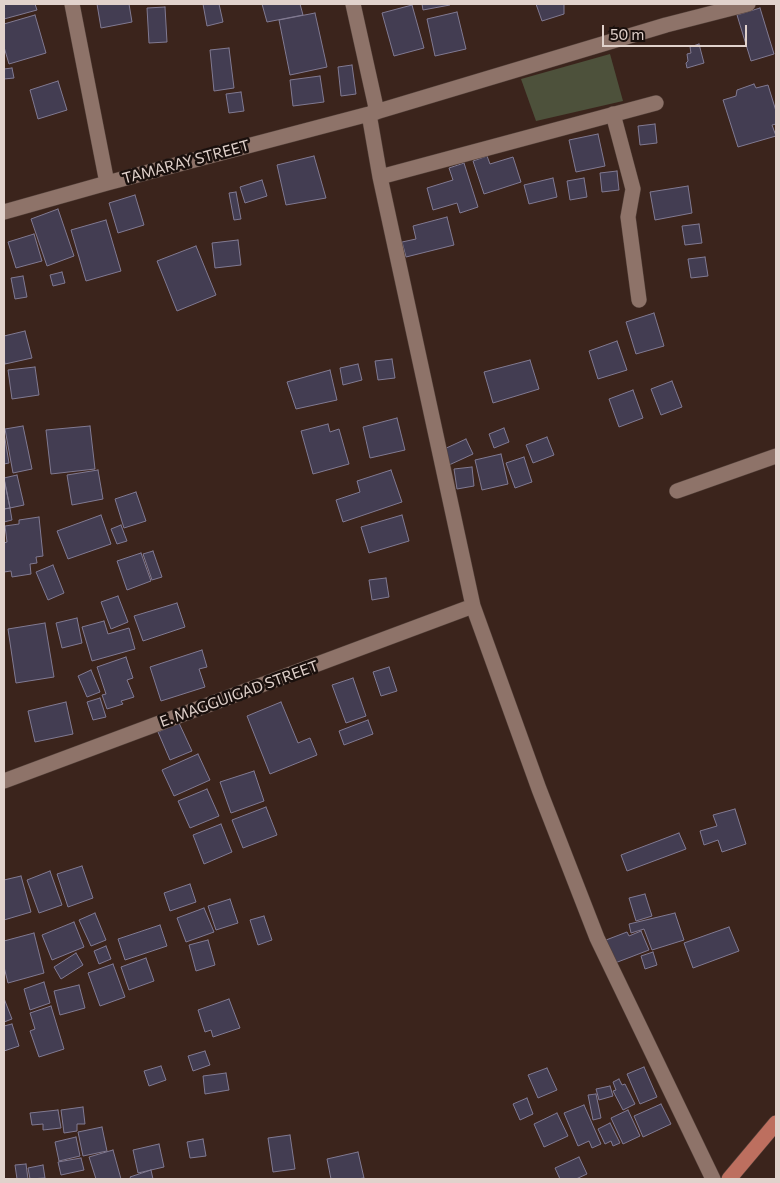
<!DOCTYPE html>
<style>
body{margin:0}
#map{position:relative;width:780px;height:1183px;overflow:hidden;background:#3b241c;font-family:Commissioner,sans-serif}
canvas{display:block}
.frame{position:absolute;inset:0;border:5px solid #e1d2cc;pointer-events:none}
.scale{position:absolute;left:602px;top:25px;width:145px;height:22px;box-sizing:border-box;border:2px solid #e1d2cc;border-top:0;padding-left:6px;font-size:15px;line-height:18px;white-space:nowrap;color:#e1d2cc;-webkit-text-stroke:4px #1a100d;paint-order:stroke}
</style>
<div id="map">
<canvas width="780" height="1183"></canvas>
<div class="frame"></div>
<div class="scale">50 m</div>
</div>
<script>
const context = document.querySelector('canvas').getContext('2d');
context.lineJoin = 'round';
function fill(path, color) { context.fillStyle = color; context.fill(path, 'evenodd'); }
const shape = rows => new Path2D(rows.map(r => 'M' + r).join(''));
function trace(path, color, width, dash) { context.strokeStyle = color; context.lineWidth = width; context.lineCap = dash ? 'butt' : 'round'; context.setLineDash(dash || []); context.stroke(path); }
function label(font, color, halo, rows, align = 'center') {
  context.font = font + ' Commissioner,sans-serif'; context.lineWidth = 5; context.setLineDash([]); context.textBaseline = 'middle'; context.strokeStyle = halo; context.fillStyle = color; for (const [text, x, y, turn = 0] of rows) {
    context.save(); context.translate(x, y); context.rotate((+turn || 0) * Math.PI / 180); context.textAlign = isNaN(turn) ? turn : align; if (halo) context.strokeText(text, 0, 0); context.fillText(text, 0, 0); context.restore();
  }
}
fill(shape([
 [610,54,623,101,536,121,521,79]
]), '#4d513b');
const building = shape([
 [4,4,35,4,37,10,4,19,4,4],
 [97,4,129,4,132,22,101,28,97,4],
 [203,4,219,4,223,22,207,26,203,4],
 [262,4,300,4,303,15,267,22,262,4],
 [422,4,449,4,450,5,423,10,422,4],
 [536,4,564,4,564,14,542,21,536,4],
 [412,5,424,48,394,56,382,13,412,5],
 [165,7,167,42,149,43,147,8,165,7],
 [760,8,774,54,751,61,737,15,760,8],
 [457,12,466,49,435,56,427,19,457,12],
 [315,13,327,67,290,75,279,20,315,13],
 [35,15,46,53,9,64,4,47,4,24,35,15],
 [699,44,704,63,687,68,686,63,688,61,687,54,691,53,690,47,699,44],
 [229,48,234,88,214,91,210,50,229,48],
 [352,65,356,94,341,96,338,67,352,65],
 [12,68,14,78,4,79,4,69,12,68],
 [320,76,324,102,293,106,290,80,320,76],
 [58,81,67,110,38,119,30,90,58,81],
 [754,84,756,88,768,85,776,111,776,124,772,125,776,136,738,147,723,100,736,96,737,90,754,84],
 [241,92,244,111,229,113,226,94,241,92],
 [655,124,657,143,640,145,638,126,655,124],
 [598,134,605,166,576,172,569,140,598,134],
 [314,156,326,198,286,205,277,165,314,156],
 [487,156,490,164,513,157,521,182,484,194,473,161,487,156],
 [464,163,478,207,460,213,457,203,433,210,427,188,453,180,449,168,464,163],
 [617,171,619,190,602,192,600,173,617,171],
 [553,178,557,197,529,204,524,185,553,178],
 [584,178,587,197,570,200,567,181,584,178],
 [262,180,267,196,245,203,240,187,262,180],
 [688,186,692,213,655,220,650,192,688,186],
 [236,192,241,219,234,220,229,193,236,192],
 [135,195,144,225,118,233,109,203,135,195],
 [58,209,74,256,47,266,31,219,58,209],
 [447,217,454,245,406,257,402,242,416,239,413,226,447,217],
 [106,220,121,271,86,281,71,230,106,220],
 [699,224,702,243,685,245,682,226,699,224],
 [34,234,42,261,16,268,8,242,34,234],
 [238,240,241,265,215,268,212,243,238,240],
 [196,246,216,295,177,311,157,261,196,246],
 [705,257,708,276,691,278,688,259,705,257],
 [62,272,65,283,53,286,50,275,62,272],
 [23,276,27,297,15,299,11,278,23,276],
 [654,313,664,346,636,354,626,322,654,313],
 [25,331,32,358,5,364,4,358,4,336,25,331],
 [617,341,627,370,598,379,589,351,617,341],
 [392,359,395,378,378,380,375,361,392,359],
 [530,360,539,389,493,403,484,372,530,360],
 [358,364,362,380,343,385,340,368,358,364],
 [35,367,39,395,12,399,8,370,35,367],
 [330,370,337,400,296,409,287,382,330,370],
 [672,381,682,407,661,415,651,389,672,381],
 [633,390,643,418,619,427,609,399,633,390],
 [397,418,405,450,370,458,363,427,397,418],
 [328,424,330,432,339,429,349,464,313,474,301,431,328,424],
 [23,426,32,469,13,473,5,429,23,426],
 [90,426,95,469,51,474,46,430,90,426],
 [504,428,509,442,494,448,489,434,504,428],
 [4,433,9,463,4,464,4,433],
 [547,437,554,455,533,463,526,445,547,437],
 [466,439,473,454,449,465,442,450,466,439],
 [501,454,508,484,482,490,475,460,501,454],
 [524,457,532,482,515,488,506,463,524,457],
 [472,467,474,486,457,489,454,469,472,467],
 [98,470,103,499,72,505,67,475,98,470],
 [391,470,402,502,343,522,336,500,360,492,357,481,391,470],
 [17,475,24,505,10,508,4,478,17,475],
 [4,479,10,508,4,509,4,479],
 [136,492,146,521,124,528,115,499,136,492],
 [10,508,12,520,4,522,4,509,10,508],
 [101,515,111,544,68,559,57,531,101,515],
 [402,515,409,541,369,553,361,527,402,515],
 [39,517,43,556,36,557,37,563,30,564,31,574,12,577,11,571,4,572,4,543,7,542,5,526,19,524,19,520,39,517],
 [121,525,127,541,117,544,111,529,121,525],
 [153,551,162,577,152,580,143,554,153,551],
 [141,553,151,581,127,590,117,561,141,553],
 [53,565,64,593,48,600,36,572,53,565],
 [386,578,389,597,372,600,369,580,386,578],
 [118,596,128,622,111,629,101,602,118,596],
 [177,603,185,627,143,641,134,616,177,603],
 [77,618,82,643,62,648,56,623,77,618],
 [104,621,108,634,129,628,135,649,92,661,82,627,104,621],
 [45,623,54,677,16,683,8,629,45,623],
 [202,650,207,667,199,669,205,687,161,701,150,667,202,650],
 [126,657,133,678,127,680,134,697,121,701,123,704,107,709,102,695,106,694,97,667,126,657],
 [389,667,397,691,381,696,373,672,389,667],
 [91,670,100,692,87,697,78,676,91,670],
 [353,678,366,716,346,723,332,685,353,678],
 [100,698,106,717,93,720,87,702,100,698],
 [66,702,73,734,35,742,28,711,66,702],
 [281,702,298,743,310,738,317,755,270,774,247,716,281,702],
 [368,720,373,734,344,745,339,731,368,720],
 [179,723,192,751,170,760,158,732,179,723],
 [198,754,210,780,174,796,162,770,198,754],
 [254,771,264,801,231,813,220,782,254,771],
 [207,789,219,816,190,828,178,801,207,789],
 [266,807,277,835,243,848,232,820,266,807],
 [735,809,746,844,722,852,718,840,704,845,700,831,717,826,713,815,735,809],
 [221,824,232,852,204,864,193,835,221,824],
 [679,833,686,849,627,871,621,855,679,833],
 [82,866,93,898,68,907,57,874,82,866],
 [50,871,62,905,39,913,27,880,50,871],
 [21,876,31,912,4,920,4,880,21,876],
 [190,884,196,902,170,911,164,893,190,884],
 [645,894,652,916,636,921,629,898,645,894],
 [230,899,238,923,216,930,208,906,230,899],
 [204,908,214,932,186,942,177,918,204,908],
 [95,913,106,940,91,946,79,920,95,913],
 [675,913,684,940,652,950,644,929,631,933,629,924,675,913],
 [264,916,272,940,258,945,250,920,264,916],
 [74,922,84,947,52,960,42,935,74,922],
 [160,925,167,946,125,960,118,939,160,925],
 [729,927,739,951,693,968,684,943,729,927],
 [641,931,649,950,615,963,606,940,627,932,629,936,641,931],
 [34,933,44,973,8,983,4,967,4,941,34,933],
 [208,940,215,965,196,971,189,945,208,940],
 [106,946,111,959,99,964,94,951,106,946],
 [653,952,657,965,645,969,641,956,653,952],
 [76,953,83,965,61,979,54,967,76,953],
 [146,958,154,981,129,990,121,967,146,958],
 [113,964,125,997,100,1006,88,973,113,964],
 [44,982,50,1003,30,1010,24,989,44,982],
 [79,985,85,1008,60,1015,54,991,79,985],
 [229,999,240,1028,213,1037,211,1030,205,1032,198,1010,229,999],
 [5,1001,12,1019,4,1022,4,1002,5,1001],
 [51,1006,64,1049,39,1057,30,1031,35,1029,30,1013,51,1006],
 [12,1024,19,1046,4,1051,4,1026,12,1024],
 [205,1051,210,1065,193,1071,188,1056,205,1051],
 [161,1066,166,1080,149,1086,144,1071,161,1066],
 [644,1067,657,1097,640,1104,627,1074,644,1067],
 [547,1068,557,1090,538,1098,528,1075,547,1068],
 [226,1073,229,1090,205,1094,203,1076,226,1073],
 [619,1079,622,1085,625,1084,635,1104,623,1110,613,1091,616,1090,613,1082,619,1079],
 [610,1086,613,1096,599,1100,596,1089,610,1086],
 [596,1094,601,1118,593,1120,588,1095,596,1094],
 [527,1098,533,1114,520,1120,513,1104,527,1098],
 [661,1104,671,1124,643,1137,634,1116,661,1104],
 [584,1105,601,1144,592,1148,589,1141,578,1146,564,1113,584,1105],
 [83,1107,85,1124,77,1124,77,1131,64,1133,61,1110,83,1107],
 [58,1110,61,1128,43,1130,43,1124,32,1125,30,1113,58,1110],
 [628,1110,640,1136,623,1144,611,1118,628,1110],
 [557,1113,568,1136,544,1147,534,1124,557,1113],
 [610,1123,620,1143,613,1146,611,1141,605,1144,598,1129,610,1123],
 [102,1127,107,1151,83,1156,78,1132,102,1127],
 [290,1135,295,1169,273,1172,268,1138,290,1135],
 [76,1137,80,1156,59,1161,55,1142,76,1137],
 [203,1139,206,1156,190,1158,187,1142,203,1139],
 [159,1144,164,1167,138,1173,133,1150,159,1144],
 [113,1150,121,1179,96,1179,89,1157,113,1150],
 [358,1152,364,1178,357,1179,331,1179,327,1159,358,1152],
 [579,1157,587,1174,576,1179,560,1179,555,1168,579,1157],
 [81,1158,84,1170,61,1175,58,1162,81,1158],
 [26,1164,28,1179,17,1179,15,1165,26,1164],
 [43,1165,45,1178,30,1179,28,1168,43,1165],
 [151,1170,153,1179,131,1179,130,1177,151,1170]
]);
fill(building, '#433d52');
trace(building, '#817a92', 1);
const minor = shape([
 [72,4,107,183],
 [353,4,377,112],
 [369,114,380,177,473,606,539,789,597,938,713,1179],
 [613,114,633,189,628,217,639,300],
 [380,177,656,103],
 [4,212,107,183,369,114,666,25,748,4],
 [677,491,776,456],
 [4,781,473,606]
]);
const major = shape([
 [729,1179,776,1123]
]);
trace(minor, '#534039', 16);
trace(major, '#534039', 16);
trace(minor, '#8e7369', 15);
trace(major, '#bd6f5f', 15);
label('15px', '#e1d2cc', '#1a100d', [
 ["TAMARAY STREET",186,162,-15],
 ["E. MAGGUIGAD STREET",239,694,-20]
]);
</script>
